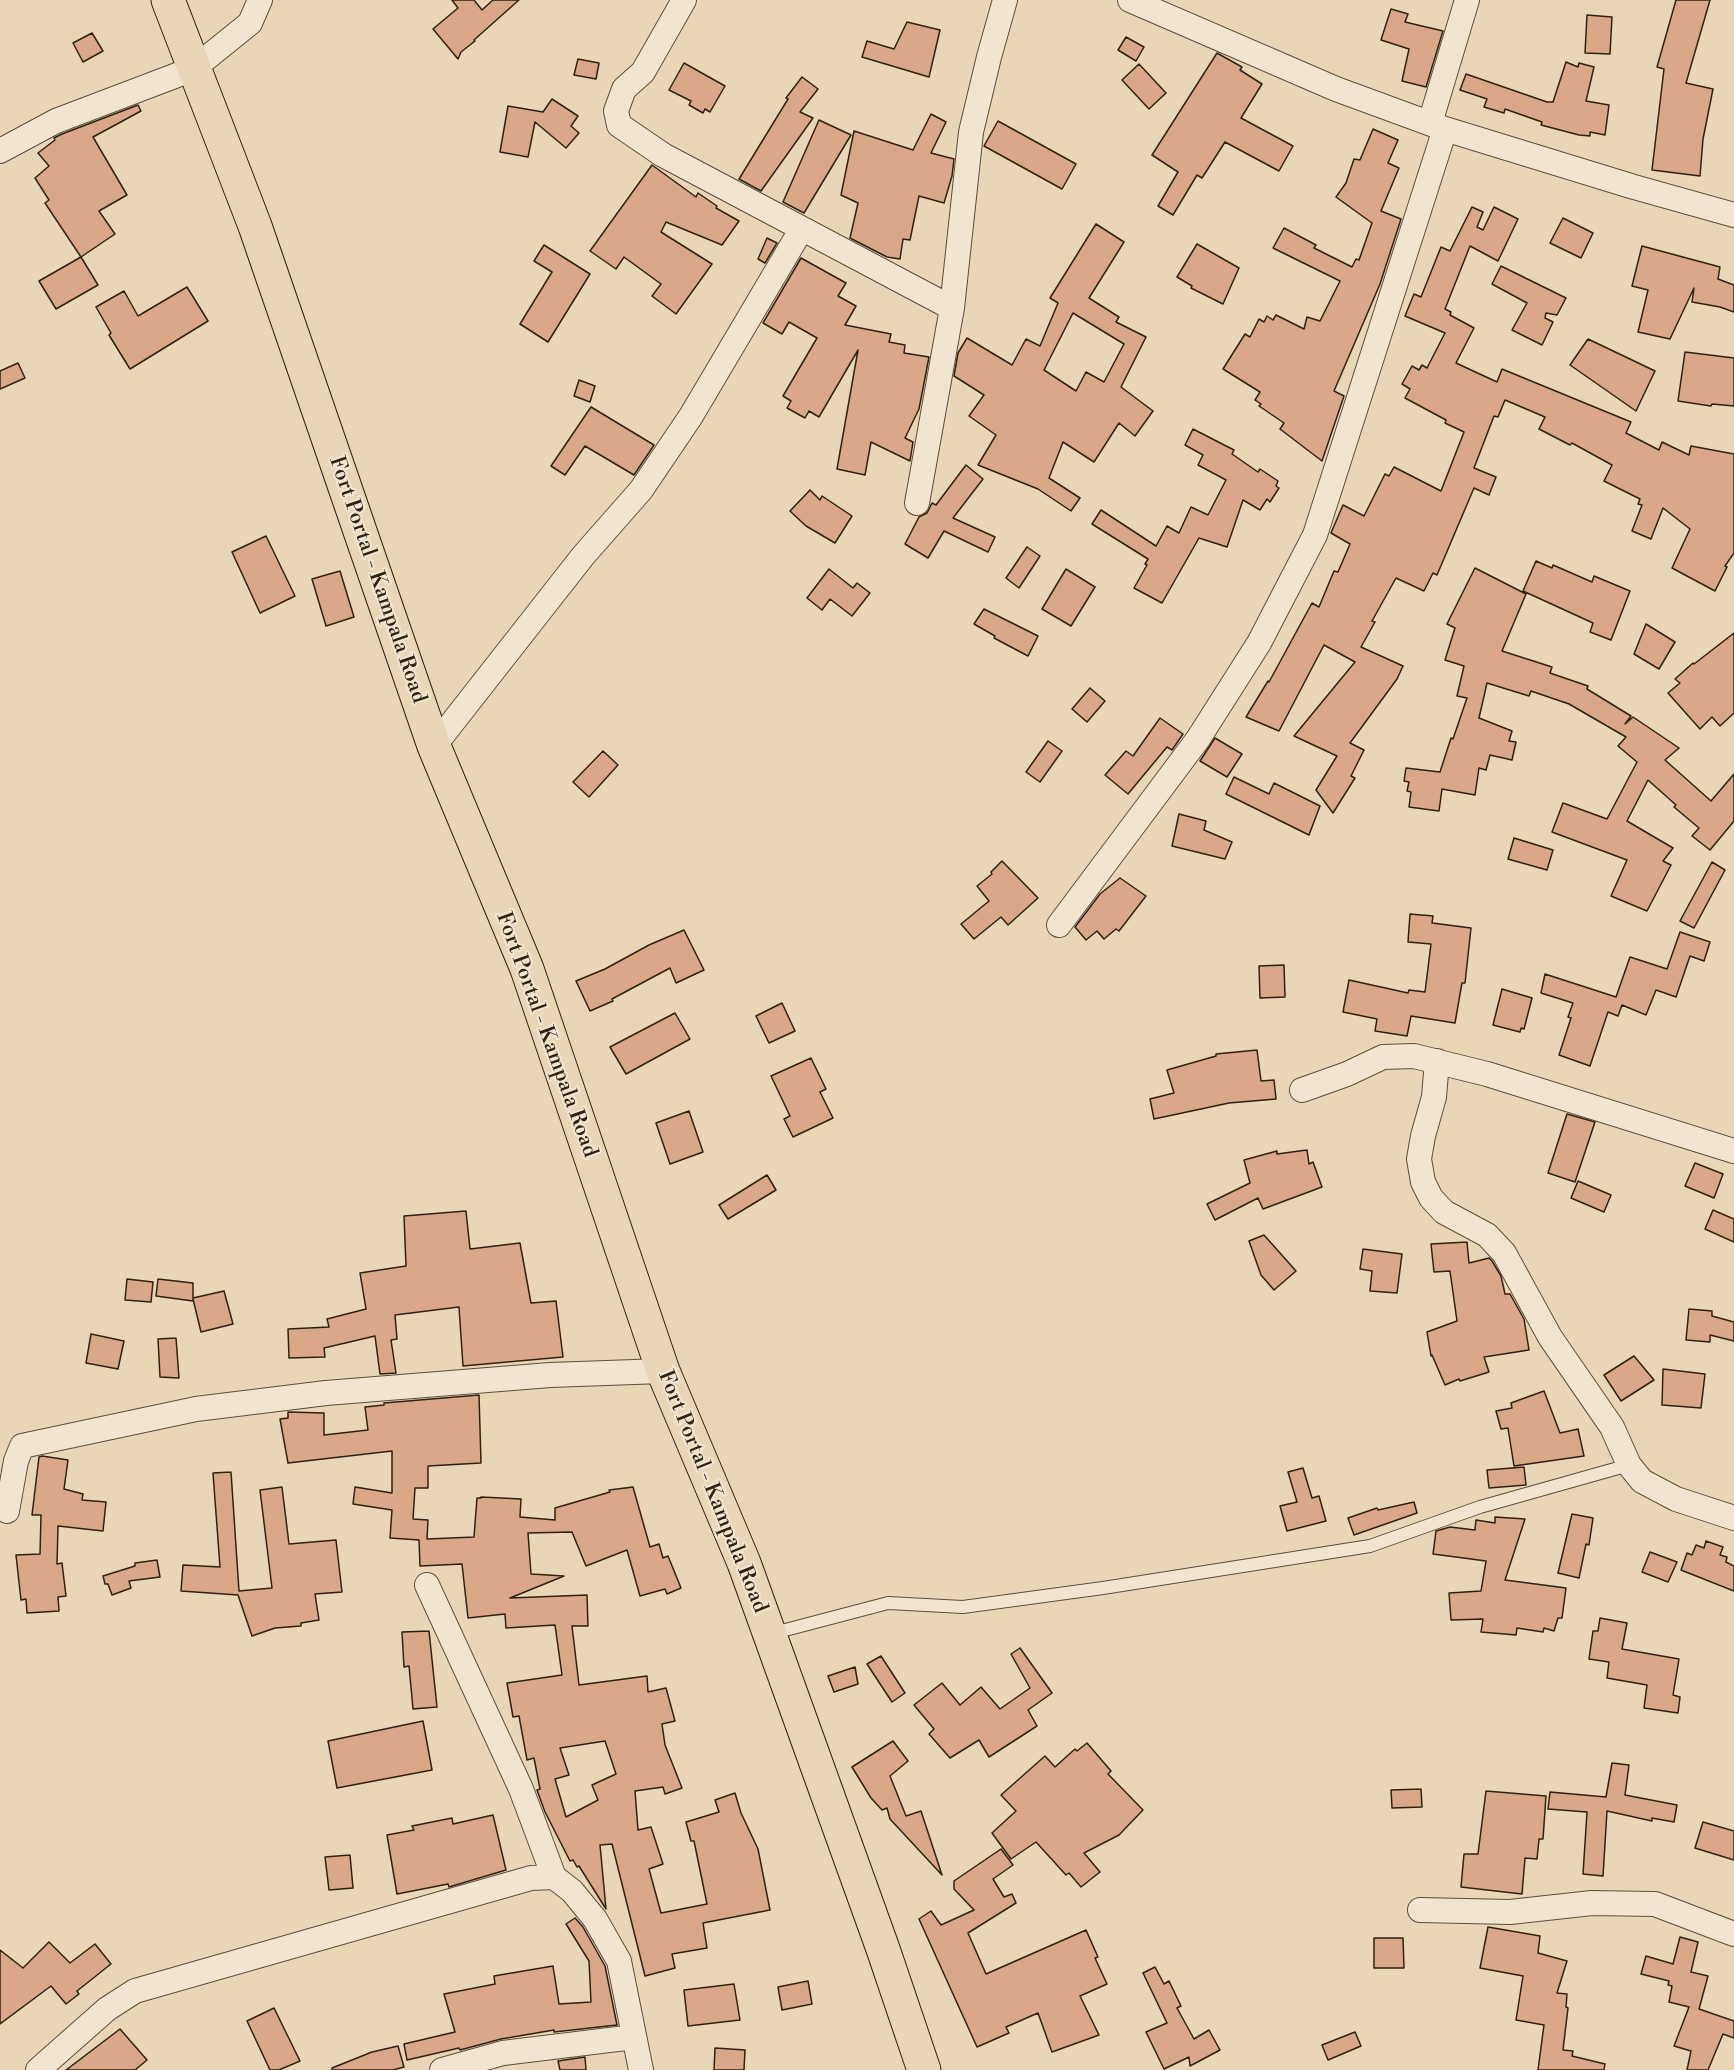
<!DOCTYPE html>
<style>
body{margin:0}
canvas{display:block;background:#e9d6b7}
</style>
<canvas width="1734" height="2070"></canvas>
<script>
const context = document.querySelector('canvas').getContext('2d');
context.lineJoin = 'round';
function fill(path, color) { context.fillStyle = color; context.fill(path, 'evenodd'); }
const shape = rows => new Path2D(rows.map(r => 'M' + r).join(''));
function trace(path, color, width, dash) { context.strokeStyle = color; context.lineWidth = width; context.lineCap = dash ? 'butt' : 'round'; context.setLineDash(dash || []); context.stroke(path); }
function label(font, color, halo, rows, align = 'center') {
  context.font = font + ' "Libre Bodoni",serif'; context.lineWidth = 4.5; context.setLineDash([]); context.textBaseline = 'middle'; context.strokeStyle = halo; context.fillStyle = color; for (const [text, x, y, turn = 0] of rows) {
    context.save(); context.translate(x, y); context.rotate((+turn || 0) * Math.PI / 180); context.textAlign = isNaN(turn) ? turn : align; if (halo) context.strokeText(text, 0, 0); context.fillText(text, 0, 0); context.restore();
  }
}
const building = shape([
 [452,0,474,0,482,10,493,0,519,0,474,40,475,41,461,52,458,59,433,29,458,8,452,0],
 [1676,0,1710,0,1686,83,1713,89,1703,139,1700,176,1652,170,1664,69,1657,67,1676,0],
 [1391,9,1408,14,1405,22,1443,31,1426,87,1402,81,1409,49,1381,40,1391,9],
 [1587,15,1612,17,1610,54,1585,53,1587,15],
 [907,22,940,30,929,77,862,57,867,41,894,49,907,22],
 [92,33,103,51,83,62,73,43,92,33],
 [1126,37,1144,47,1136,61,1118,50,1126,37],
 [1217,53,1242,67,1240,70,1262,84,1241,118,1293,146,1279,171,1225,142,1202,178,1197,175,1173,215,1158,206,1178,172,1152,155,1217,53],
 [578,59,599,63,596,79,574,75,578,59],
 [1566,62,1578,67,1579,63,1594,67,1586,101,1609,105,1605,135,1590,132,1590,136,1579,135,1541,125,1542,122,1505,109,1504,113,1484,107,1487,99,1460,90,1466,74,1547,102,1553,102,1566,62],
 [684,63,725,86,710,112,705,109,703,113,689,105,691,101,669,90,684,63],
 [1139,64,1166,93,1149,109,1122,80,1139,64],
 [802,77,818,89,800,112,813,118,761,191,739,179,788,99,786,98,802,77],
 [552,99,578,116,571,126,579,133,566,148,535,122,528,157,500,152,508,106,543,112,552,99],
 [138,105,141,111,93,137,127,195,99,211,115,234,81,257,45,203,49,200,35,178,49,166,38,153,55,140,54,138,62,134,138,105],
 [931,114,946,122,931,153,954,159,952,176,944,203,919,196,910,240,903,239,900,259,887,257,850,238,858,203,841,195,854,131,913,150,931,114],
 [819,120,851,135,804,213,783,202,819,120],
 [998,121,1076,164,1062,189,984,146,998,121],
 [1373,129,1398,140,1388,163,1399,168,1381,211,1401,219,1380,284,1334,391,1344,396,1322,461,1280,429,1284,423,1259,406,1261,404,1255,400,1260,392,1223,369,1245,334,1250,337,1259,319,1264,322,1267,316,1273,320,1276,315,1304,329,1307,317,1320,321,1340,281,1273,248,1284,228,1316,245,1314,248,1352,267,1356,259,1359,260,1372,223,1336,197,1346,183,1354,159,1360,160,1373,129],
 [652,165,696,197,698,193,717,206,716,208,739,221,722,245,666,222,661,232,712,264,676,314,652,296,661,284,624,257,616,269,590,251,652,165],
 [1472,207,1483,212,1477,227,1483,230,1494,207,1518,219,1498,261,1470,246,1445,309,1451,312,1450,315,1474,328,1456,363,1497,382,1502,369,1631,422,1626,433,1659,450,1662,442,1689,455,1691,446,1734,454,1734,553,1725,566,1727,567,1715,591,1672,568,1690,529,1663,508,1651,539,1632,531,1642,505,1638,504,1640,499,1604,481,1612,465,1572,443,1570,445,1539,429,1545,417,1505,400,1498,417,1494,416,1474,468,1496,477,1489,495,1474,488,1437,575,1433,573,1424,591,1396,578,1372,621,1375,622,1361,647,1403,666,1397,679,1350,743,1364,750,1351,776,1355,778,1333,813,1316,790,1337,756,1294,736,1355,662,1324,645,1279,731,1246,717,1268,681,1269,682,1312,603,1319,607,1334,571,1338,572,1350,544,1331,533,1343,505,1364,516,1385,474,1389,476,1394,467,1441,491,1464,432,1445,423,1446,420,1405,398,1410,389,1402,384,1412,366,1419,370,1422,365,1427,368,1445,333,1405,316,1414,294,1421,297,1441,247,1450,251,1472,207],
 [1563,218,1593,233,1581,258,1550,243,1563,218],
 [1096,224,1124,242,1089,298,1119,317,1116,322,1146,337,1121,387,1153,411,1135,436,1119,423,1094,462,1063,442,1049,478,1080,498,1071,511,1038,489,978,465,996,435,969,416,984,395,954,376,958,353,967,338,1012,365,1026,339,1040,346,1058,303,1050,298,1096,224],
 [1073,313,1124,344,1104,382,1086,372,1076,391,1044,370,1073,313],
 [767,238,777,243,765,263,758,259,767,238],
 [1197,244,1239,268,1223,304,1191,288,1192,286,1177,277,1197,244],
 [544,245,590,274,548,342,520,324,552,272,534,261,544,245],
 [1642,246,1720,267,1718,279,1734,285,1734,312,1720,307,1692,302,1694,288,1670,339,1638,332,1648,290,1632,286,1642,246],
 [81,257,98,285,56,309,39,281,81,257],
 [801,258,846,283,838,296,856,306,845,325,891,334,889,342,905,345,904,353,929,357,919,409,905,438,913,442,910,461,871,442,865,475,837,469,858,350,819,417,809,411,805,418,787,408,791,401,783,396,817,338,789,322,782,334,763,323,801,258],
 [1501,266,1566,298,1557,315,1546,313,1545,318,1553,322,1542,345,1512,330,1527,303,1492,284,1501,266],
 [187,287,208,321,130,369,109,335,111,333,96,307,124,291,138,316,187,287],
 [1588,339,1655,371,1636,411,1570,365,1588,339],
 [1685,352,1734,358,1734,406,1712,404,1711,406,1678,401,1685,352],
 [18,363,25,378,0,389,0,371,18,363],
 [579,380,595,386,590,402,574,396,579,380],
 [591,407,654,445,634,475,585,446,565,475,551,466,591,407],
 [1193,429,1234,450,1232,454,1258,472,1260,469,1278,481,1276,486,1279,488,1270,502,1267,499,1260,510,1243,500,1227,547,1199,538,1162,603,1134,588,1147,565,1145,564,1148,559,1092,524,1101,510,1156,546,1167,526,1179,533,1191,507,1208,515,1226,480,1198,465,1203,455,1185,445,1193,429],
 [966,465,983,479,953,518,995,537,988,552,944,531,928,558,905,544,919,517,927,513,932,503,936,505,966,465],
 [810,490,820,500,822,496,852,516,835,543,806,526,790,511,810,490],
 [266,536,295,596,260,613,232,552,266,536],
 [1027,547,1040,556,1019,588,1006,578,1027,547],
 [1536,561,1552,568,1553,565,1592,582,1594,576,1630,591,1611,640,1590,632,1593,623,1523,591,1536,561],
 [1475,568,1526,594,1502,651,1552,667,1550,673,1588,686,1587,689,1631,716,1625,724,1633,717,1679,748,1665,760,1711,801,1734,774,1734,821,1710,850,1692,836,1699,828,1674,807,1676,805,1648,780,1627,821,1673,848,1663,861,1671,865,1647,911,1611,896,1627,860,1552,832,1563,803,1607,819,1637,762,1618,746,1626,737,1569,704,1531,691,1529,696,1487,683,1479,718,1512,731,1509,741,1516,742,1512,760,1490,755,1486,770,1479,768,1475,795,1442,789,1439,811,1409,807,1411,792,1407,791,1409,782,1404,781,1406,768,1440,772,1451,738,1453,739,1467,698,1457,696,1464,666,1445,660,1455,628,1447,624,1475,568],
 [829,569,853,588,857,583,870,593,852,616,830,599,822,610,807,598,829,569],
 [1066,569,1095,587,1071,626,1042,609,1066,569],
 [340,571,354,617,326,626,312,579,340,571],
 [984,609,1038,636,1028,656,994,638,995,636,974,624,984,609],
 [1646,624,1675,642,1659,669,1634,654,1646,624],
 [1734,633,1734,713,1720,726,1712,717,1700,729,1668,693,1680,683,1675,679,1693,663,1694,664,1734,633],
 [1090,688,1105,701,1087,722,1072,709,1090,688],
 [1160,718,1183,734,1172,750,1167,747,1128,794,1105,775,1126,751,1133,756,1160,718],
 [1215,738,1242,754,1227,777,1200,761,1215,738],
 [1048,741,1062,751,1040,782,1026,772,1048,741],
 [603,751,618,765,589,797,573,782,603,751],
 [1234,777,1269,794,1274,783,1320,806,1309,835,1226,794,1234,777],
 [1179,814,1206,821,1204,830,1232,842,1225,859,1172,846,1179,814],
 [1514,838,1553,850,1547,870,1508,859,1514,838],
 [1002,861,1038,898,1008,925,1001,917,974,939,961,924,989,901,977,886,992,874,991,872,1002,861],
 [1712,862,1725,870,1694,928,1680,921,1712,862],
 [1120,878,1146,896,1119,931,1116,929,1104,939,1097,931,1086,940,1075,927,1100,894,1120,878],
 [1410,914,1433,916,1432,923,1471,928,1465,983,1462,983,1455,1023,1411,1016,1407,1036,1375,1031,1377,1019,1343,1012,1349,980,1408,993,1409,990,1425,992,1431,944,1408,942,1410,914],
 [684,930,704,970,676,983,670,968,612,999,613,1001,590,1011,576,981,605,969,649,945,684,930],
 [1680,932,1710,942,1704,961,1690,956,1676,997,1656,990,1646,1015,1622,1005,1618,1016,1608,1012,1590,1066,1559,1055,1571,1018,1568,1017,1573,1003,1541,993,1545,974,1616,997,1630,957,1667,969,1680,932],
 [1284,965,1285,997,1260,998,1259,966,1284,965],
 [1502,989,1532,998,1524,1029,1521,1028,1520,1032,1493,1025,1502,989],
 [782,1003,795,1031,769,1043,756,1016,782,1003],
 [675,1013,690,1039,626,1074,610,1047,675,1013],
 [1257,1050,1261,1081,1274,1080,1276,1099,1229,1103,1154,1119,1150,1099,1174,1093,1167,1070,1216,1056,1216,1054,1257,1050],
 [811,1058,826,1089,820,1092,833,1118,793,1137,784,1119,790,1116,771,1076,811,1058],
 [689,1111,703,1152,670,1164,656,1123,689,1111],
 [1567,1114,1595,1122,1575,1182,1548,1173,1567,1114],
 [1307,1150,1309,1164,1313,1162,1322,1187,1263,1209,1258,1198,1215,1220,1207,1204,1250,1183,1244,1160,1277,1151,1277,1154,1307,1150],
 [1695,1163,1723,1174,1714,1198,1685,1186,1695,1163],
 [767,1175,776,1190,728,1219,719,1205,767,1175],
 [1578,1181,1611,1195,1604,1212,1571,1198,1578,1181],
 [1713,1210,1734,1219,1734,1242,1705,1229,1713,1210],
 [466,1211,470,1249,520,1243,531,1303,556,1301,563,1357,463,1366,459,1307,395,1315,397,1339,391,1340,396,1373,380,1374,375,1336,324,1348,325,1357,289,1358,288,1329,329,1327,327,1319,366,1309,360,1273,406,1266,404,1216,466,1211],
 [1264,1235,1296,1271,1274,1290,1261,1275,1249,1241,1264,1235],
 [1467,1242,1469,1263,1489,1258,1492,1261,1501,1276,1505,1294,1510,1294,1524,1319,1529,1350,1484,1357,1489,1372,1460,1381,1459,1379,1445,1385,1432,1355,1431,1356,1427,1332,1457,1321,1450,1271,1434,1272,1431,1244,1467,1242],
 [1363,1249,1402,1254,1397,1293,1370,1291,1372,1271,1360,1269,1363,1249],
 [127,1279,153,1282,151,1302,125,1300,127,1279],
 [158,1279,193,1283,193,1298,224,1291,233,1324,201,1332,193,1299,193,1301,156,1296,158,1279],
 [1689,1309,1712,1311,1712,1316,1734,1322,1734,1341,1710,1335,1710,1342,1686,1340,1689,1309],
 [91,1334,124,1341,118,1369,86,1363,91,1334],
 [176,1338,179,1378,160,1377,158,1339,176,1338],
 [1634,1356,1654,1380,1621,1401,1604,1375,1634,1356],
 [1663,1369,1705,1374,1701,1408,1662,1405,1663,1369],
 [1544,1391,1560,1433,1578,1429,1584,1456,1514,1466,1508,1428,1501,1429,1496,1411,1512,1408,1511,1403,1544,1391],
 [479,1395,481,1463,428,1466,428,1488,415,1488,413,1519,428,1520,427,1539,474,1537,477,1498,481,1498,481,1497,521,1499,520,1517,555,1520,555,1508,610,1492,609,1490,633,1487,650,1547,659,1544,663,1558,668,1556,681,1588,667,1594,665,1589,640,1596,627,1550,586,1566,572,1532,528,1533,531,1574,564,1576,510,1598,587,1595,588,1626,572,1626,579,1685,647,1676,648,1692,666,1688,675,1721,662,1724,665,1745,682,1788,665,1794,663,1787,635,1791,638,1830,651,1827,663,1864,649,1869,661,1913,707,1904,694,1841,691,1841,686,1822,719,1812,715,1800,735,1793,741,1813,758,1849,770,1910,703,1923,707,1948,672,1954,675,1968,645,1976,612,1844,600,1845,606,1909,579,1866,577,1867,573,1860,570,1861,545,1812,537,1790,540,1789,534,1758,527,1760,519,1716,513,1717,507,1683,562,1675,555,1625,506,1628,505,1614,468,1618,462,1564,420,1566,419,1540,390,1538,392,1510,353,1504,355,1487,392,1493,392,1451,288,1463,280,1419,288,1418,288,1412,324,1413,324,1435,368,1430,365,1407,384,1405,384,1403,479,1395],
 [605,1741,616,1774,592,1785,598,1800,566,1817,555,1779,569,1775,560,1748,605,1741],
 [42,1456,68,1460,64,1489,83,1494,82,1500,106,1502,103,1531,58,1526,57,1564,62,1563,66,1596,58,1597,59,1611,27,1613,26,1599,21,1600,16,1555,40,1554,41,1515,32,1515,39,1457,42,1456],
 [1524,1467,1526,1485,1489,1488,1487,1470,1524,1467],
 [1303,1468,1312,1498,1319,1496,1326,1521,1287,1531,1280,1506,1297,1502,1288,1472,1303,1468],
 [231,1472,239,1591,272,1588,260,1490,282,1487,289,1544,336,1540,342,1592,315,1594,319,1620,301,1623,301,1626,275,1628,252,1636,238,1595,181,1591,183,1565,220,1567,213,1473,231,1472],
 [1414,1502,1417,1513,1354,1535,1348,1518,1377,1508,1378,1510,1414,1502],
 [1572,1514,1593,1518,1589,1545,1586,1544,1579,1578,1558,1573,1572,1514],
 [1495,1517,1525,1519,1505,1580,1566,1588,1562,1618,1558,1618,1554,1631,1544,1628,1543,1632,1517,1628,1516,1635,1481,1632,1483,1619,1451,1620,1449,1593,1481,1591,1486,1561,1433,1554,1436,1531,1450,1527,1475,1530,1476,1520,1495,1523,1495,1517],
 [1706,1541,1723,1547,1720,1555,1727,1557,1726,1562,1734,1566,1734,1591,1681,1570,1687,1553,1692,1555,1696,1545,1704,1548,1706,1541],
 [1650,1552,1677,1562,1668,1582,1642,1572,1650,1552],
 [157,1560,160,1577,129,1581,131,1588,112,1595,108,1584,105,1584,103,1576,135,1566,135,1563,157,1560],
 [1600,1618,1627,1623,1622,1649,1679,1659,1673,1695,1680,1697,1678,1713,1644,1708,1647,1685,1607,1678,1609,1662,1589,1659,1593,1631,1598,1631,1600,1618],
 [429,1631,437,1707,413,1709,409,1666,404,1667,402,1632,429,1631],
 [1020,1648,1052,1693,1028,1710,1037,1726,989,1757,979,1740,950,1758,929,1734,934,1729,914,1705,942,1683,960,1705,981,1687,1000,1709,1030,1688,1011,1654,1020,1648],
 [881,1656,905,1693,892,1702,867,1664,881,1656],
 [855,1667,858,1684,834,1692,828,1676,855,1667],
 [423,1721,432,1770,337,1788,328,1741,423,1721],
 [893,1741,908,1761,890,1776,906,1816,921,1811,942,1875,890,1819,887,1808,882,1810,871,1798,852,1767,893,1741],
 [1087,1743,1111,1771,1108,1774,1143,1810,1119,1835,1084,1853,1100,1872,1081,1887,1069,1873,1066,1875,1036,1842,1011,1859,992,1833,1016,1811,1001,1795,1045,1756,1055,1767,1075,1749,1077,1751,1087,1743],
 [1612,1763,1629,1765,1625,1795,1677,1805,1674,1822,1652,1818,1652,1821,1607,1811,1603,1876,1583,1874,1587,1812,1548,1809,1550,1792,1606,1797,1612,1763],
 [1421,1789,1422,1807,1392,1808,1391,1790,1421,1789],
 [1486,1791,1546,1796,1543,1839,1539,1839,1537,1859,1525,1858,1522,1894,1461,1887,1464,1854,1478,1854,1486,1791],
 [493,1815,506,1870,449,1887,448,1884,397,1894,387,1835,414,1830,412,1826,452,1818,453,1824,493,1815],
 [1703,1822,1734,1831,1734,1860,1695,1848,1703,1822],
 [1001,1849,1013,1865,993,1879,1004,1897,1012,1894,1016,1903,968,1933,986,1974,1086,1930,1098,1957,1095,1958,1107,1984,1080,1996,1099,2035,1052,2052,1038,2013,1006,2027,1009,2033,977,2047,919,1919,931,1911,941,1925,974,1910,954,1889,954,1881,1001,1849],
 [350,1855,353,1888,329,1890,325,1857,350,1855],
 [575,1918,583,1927,605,1966,617,2025,554,2032,554,2030,501,2039,460,2050,459,2048,407,2060,404,2044,455,2032,444,1994,495,1984,494,1976,553,1966,559,2004,591,2002,589,1961,566,1924,575,1918],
 [1488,1927,1540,1936,1538,1953,1567,1961,1557,1993,1567,1994,1566,2007,1568,2008,1563,2050,1573,2051,1572,2056,1605,2064,1604,2070,1538,2070,1544,2025,1516,2020,1523,1976,1480,1968,1488,1927],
 [1680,1937,1698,1942,1691,1972,1708,1976,1699,2009,1734,2021,1734,2038,1723,2034,1708,2070,1687,2070,1691,2051,1674,2046,1689,2007,1669,2002,1672,1986,1668,1985,1669,1981,1641,1974,1646,1956,1673,1964,1680,1937],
 [1374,1938,1403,1938,1404,1968,1374,1968,1374,1938],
 [49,1942,70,1963,95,1944,111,1964,77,1991,79,1994,66,2004,51,1986,0,2024,0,1950,23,1968,49,1942],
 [1155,1967,1164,1984,1169,1981,1181,2006,1177,2008,1194,2039,1209,2030,1220,2050,1190,2066,1189,2057,1164,2069,1146,2032,1167,2023,1143,1973,1155,1967],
 [808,1981,812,2004,782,2010,778,1987,808,1981],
 [734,1984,740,2020,688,2026,684,1990,734,1984],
 [274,2008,300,2061,279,2070,270,2070,247,2021,274,2008],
 [120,2029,147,2060,135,2070,66,2070,120,2029],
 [1355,2032,1361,2046,1328,2060,1322,2045,1355,2032],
 [398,2046,404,2067,393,2070,332,2070,332,2068,372,2052,398,2046],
 [715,2048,745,2050,744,2070,714,2070,715,2048],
 [585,2057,586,2070,560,2070,558,2061,585,2057]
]);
fill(building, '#dba789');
trace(building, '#2e2212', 1.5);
const service = shape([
 [770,1634,888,1603,963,1607,1103,1588,1370,1546,1480,1507,1629,1465]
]);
const minor = shape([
 [684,0,643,72,624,89,616,111,619,125,663,155,952,308],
 [1130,0,1336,89,1445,129,1634,187,1734,215],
 [1430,123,1467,0],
 [0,151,56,121,193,69,250,23,260,0],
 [917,503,952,308,971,132,989,57,1005,0],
 [434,746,583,556,641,490,691,416,801,230],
 [1059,925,1198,739,1259,643,1315,535,1445,129],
 [1437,1061,1434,1097,1423,1136,1419,1159,1423,1182,1431,1198,1444,1212,1487,1235,1504,1253,1550,1337,1612,1427,1629,1465,1642,1481,1676,1499,1734,1518],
 [1302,1090,1347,1074,1383,1057,1414,1056,1487,1074,1734,1151],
 [7,1511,16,1461,22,1446,196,1409,326,1393,550,1375,663,1371],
 [427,1585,521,1789,554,1877],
 [1420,1910,1510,1912,1592,1903,1655,1904,1734,1934],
 [38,2070,107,2009,135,1991,531,1878,554,1877,572,1891,595,1919,619,1961,641,2070],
 [442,2070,503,2053,634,2037]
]);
const primary = shape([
 [168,0,255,226,434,746,527,969,663,1371,744,1563,883,1949,924,2070]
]);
trace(service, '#5d4f3b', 14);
trace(minor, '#5d4f3b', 26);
trace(primary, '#2e2212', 35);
trace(service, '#f1e4d0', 12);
trace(minor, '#f1e4d0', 24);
trace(primary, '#e9d6b7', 33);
label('21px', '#2e2212', '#f1e4d0', [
 ["Fort Portal - Kampala Road",377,580,71],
 ["Fort Portal - Kampala Road",546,1035,70],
 ["Fort Portal - Kampala Road",712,1492,68]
]);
</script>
